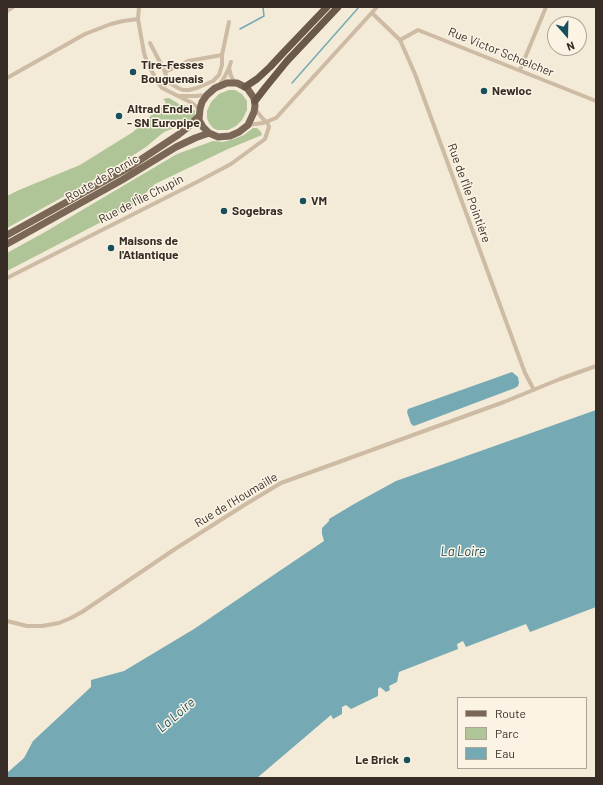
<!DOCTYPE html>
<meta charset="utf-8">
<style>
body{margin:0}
#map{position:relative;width:603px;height:785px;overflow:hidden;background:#f4ead8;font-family:Barlow,sans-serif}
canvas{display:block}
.frame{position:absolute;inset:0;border:8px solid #372d26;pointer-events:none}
.legend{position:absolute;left:457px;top:697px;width:130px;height:72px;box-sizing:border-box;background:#fbf4e5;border:1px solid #ada499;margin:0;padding:5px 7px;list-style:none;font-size:12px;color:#372d26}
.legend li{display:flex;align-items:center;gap:8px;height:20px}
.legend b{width:20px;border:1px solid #ada499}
.north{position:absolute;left:547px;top:16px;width:40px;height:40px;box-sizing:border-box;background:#fbf4e5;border:1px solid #ada499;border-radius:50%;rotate:160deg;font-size:11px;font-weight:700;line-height:16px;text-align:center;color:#372d26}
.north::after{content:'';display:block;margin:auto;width:14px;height:18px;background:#184f5c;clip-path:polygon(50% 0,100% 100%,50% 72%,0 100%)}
</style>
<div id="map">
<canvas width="603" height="785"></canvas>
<div class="frame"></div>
<ul class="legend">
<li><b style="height:5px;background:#7b6755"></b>Route</li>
<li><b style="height:11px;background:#afc497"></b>Parc</li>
<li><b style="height:11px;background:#75a9b3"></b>Eau</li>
</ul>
<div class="north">N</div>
</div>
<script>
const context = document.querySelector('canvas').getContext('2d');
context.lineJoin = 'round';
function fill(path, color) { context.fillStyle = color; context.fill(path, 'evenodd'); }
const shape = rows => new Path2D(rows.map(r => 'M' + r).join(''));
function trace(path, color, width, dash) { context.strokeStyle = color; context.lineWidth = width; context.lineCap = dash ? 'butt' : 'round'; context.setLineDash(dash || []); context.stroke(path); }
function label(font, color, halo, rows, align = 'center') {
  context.font = font + ' Barlow,sans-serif'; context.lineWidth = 3; context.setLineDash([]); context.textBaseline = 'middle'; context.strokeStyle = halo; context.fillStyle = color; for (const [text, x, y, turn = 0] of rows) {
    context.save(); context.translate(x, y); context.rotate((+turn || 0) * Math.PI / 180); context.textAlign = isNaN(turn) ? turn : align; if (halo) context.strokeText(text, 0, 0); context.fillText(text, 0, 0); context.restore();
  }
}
fill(shape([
 [229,90,235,90,242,94,247,101,247,110,242,120,236,126,228,130,217,130,213,128,209,123,207,118,207,111,211,102,219,94],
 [169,98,179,104,190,106,195,111,194,118,190,122,164,132,153,141,146,147,121,163,81,187,7,228,7,196,19,190,80,165,133,132,166,102,163,99],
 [253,128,257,128,261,132,262,135,228,149,155,184,132,206,7,271,7,253,45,232,177,154,213,141,223,142,234,139,244,135]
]), '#afc497');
fill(shape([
 [512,372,518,377,519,383,518,386,515,388,414,426,411,424,407,412,408,409],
 [596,410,596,607,530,632,526,624,466,647,463,641,457,644,458,649,399,672,397,682,389,686,390,690,386,692,380,687,378,689,378,696,351,709,346,705,342,707,342,714,333,719,331,715,257,778,7,778,7,773,24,758,33,741,91,687,91,680,124,671,194,629,275,574,324,541,322,534,322,528,329,521,329,519,354,504,396,481]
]), '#75a9b3');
trace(shape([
 [240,29,264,16,263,7],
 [292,83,359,7]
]), '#75a9b3', 1.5);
trace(shape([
 [139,7,138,19,144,53,147,62,157,81,162,88,192,103,200,109],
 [7,11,13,7],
 [372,13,400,40,415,74,525,373,534,390],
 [400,40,418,30,596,101],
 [150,43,165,72,168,82,162,88],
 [229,68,231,76,235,83],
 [520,70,546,7],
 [165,72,188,61,222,55],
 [7,78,85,34,111,24,123,21,138,19],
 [168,82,178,88,183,90,189,90,197,88,213,81,219,75,222,65,222,55,229,22],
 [219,86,225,76,229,68,231,62],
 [180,96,195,96,207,95],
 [255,109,263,119,267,122],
 [248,125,263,123,276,118,377,7],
 [7,278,197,182,231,164,265,139,269,127,267,122],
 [7,621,27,626,42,626,59,623,71,618,82,612,175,549,246,504,281,483,504,402,560,379,596,366]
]), '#cdbba3', 4);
trace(shape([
 [227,83,237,83,247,88,254,98,255,106,254,112,248,125,239,132,230,136,218,137,209,133,203,127,199,120,200,109,202,102,207,95,215,88,227,83],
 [7,235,128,168,178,135,187,128,199,116],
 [7,244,122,180,176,147,195,138,209,133]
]), '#7b6755', 7);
trace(shape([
 [245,87,257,79,270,67,283,53,327,7],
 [255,101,265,88,287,61,338,7]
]), '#6a5848', 7);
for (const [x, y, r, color] of [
 [133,72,4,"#184f5c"],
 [484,91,4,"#184f5c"],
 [119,116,4,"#184f5c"],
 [303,201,4,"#184f5c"],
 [224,211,4,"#184f5c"],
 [111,248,4,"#184f5c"],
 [407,760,4,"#184f5c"]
]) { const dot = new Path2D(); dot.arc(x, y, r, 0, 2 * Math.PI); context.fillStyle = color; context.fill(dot); trace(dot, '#fbf4e5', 1.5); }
label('12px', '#372d26', '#fbf4e5', [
 ["Rue Victor Schœlcher",501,52,22],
 ["Route de Pornic",102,178,-30],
 ["Rue de l'Île Pointière",469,193,70],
 ["Rue de l'Île Chupin",141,199,-27],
 ["Rue de l'Houmaille",236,500,-31]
]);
label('bold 12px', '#372d26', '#fbf4e5', [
 ["Tire-Fesses",141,65],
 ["Bouguenais",141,79],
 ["Newloc",492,91],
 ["Altrad Endel",127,109],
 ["- SN Europipe",127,123],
 ["VM",311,201],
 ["Sogebras",232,211],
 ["Maisons de",119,241],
 ["l'Atlantique",119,255],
 ["Le Brick",399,760,"right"]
], 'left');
label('italic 13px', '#184f5c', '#fbf4e5', [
 ["La Loire",463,552],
 ["La Loire",176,715,-41]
]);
</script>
